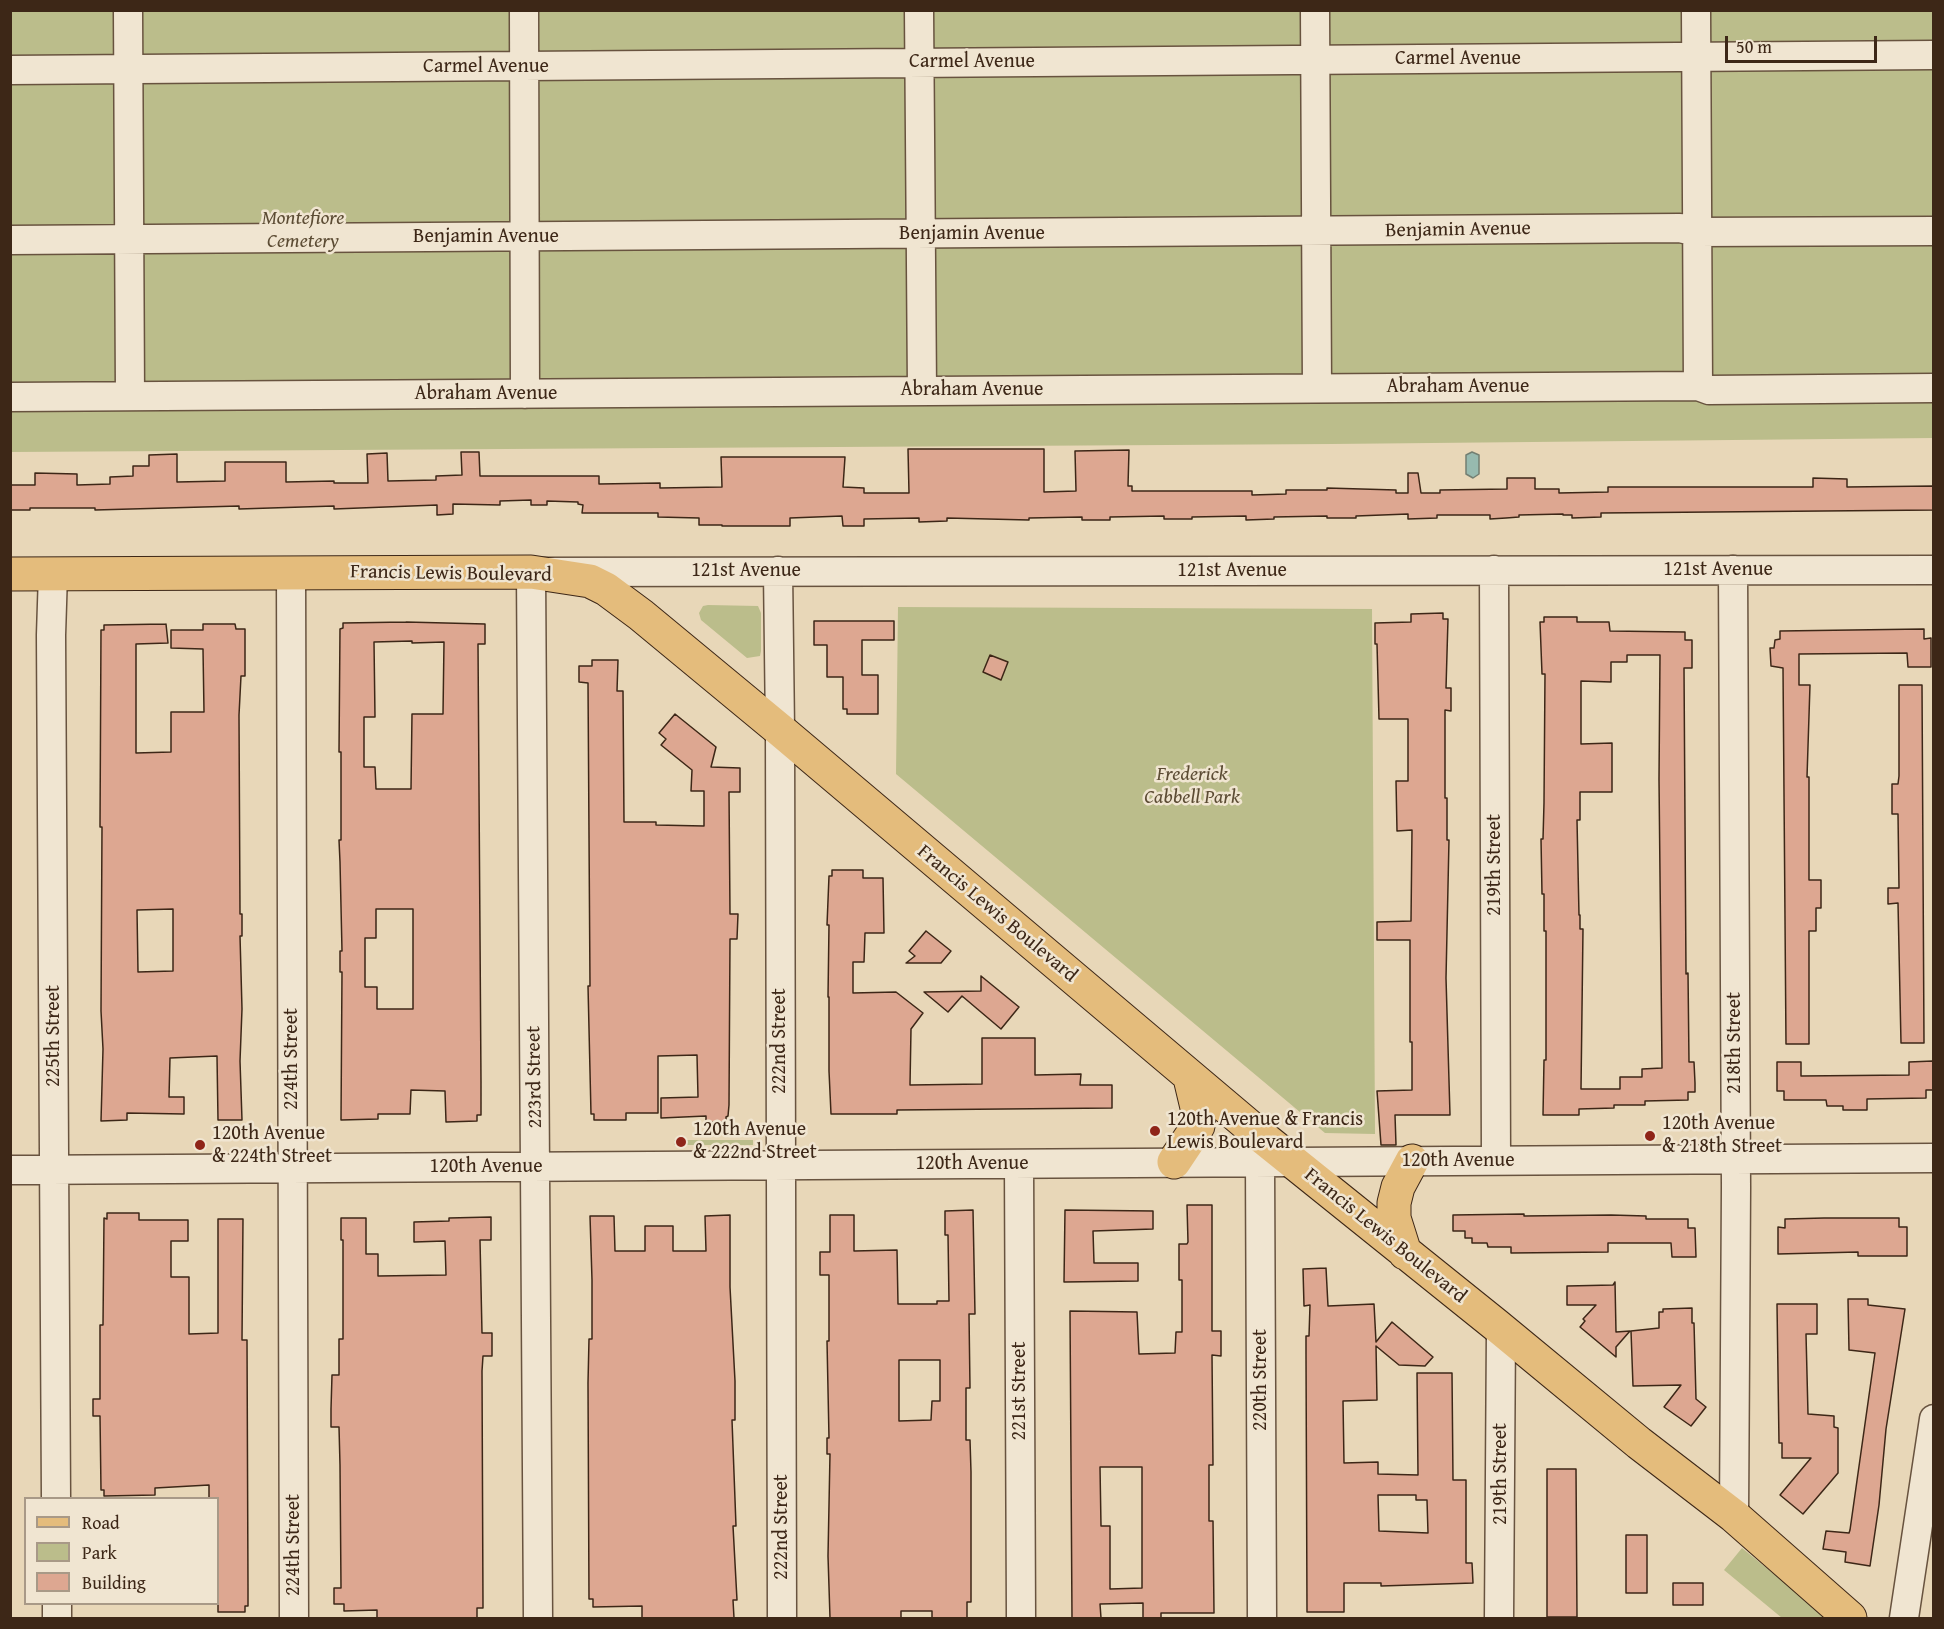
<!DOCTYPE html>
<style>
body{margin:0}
#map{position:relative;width:1944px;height:1629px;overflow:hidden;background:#e8d7b8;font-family:"Gentium Book Plus",serif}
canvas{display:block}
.frame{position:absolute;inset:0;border:12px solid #3d2717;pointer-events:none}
.legend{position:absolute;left:24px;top:1497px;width:195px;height:108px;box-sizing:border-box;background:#f0e5d1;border:2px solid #a89987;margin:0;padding:8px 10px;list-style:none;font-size:18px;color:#3d2717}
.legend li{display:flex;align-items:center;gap:12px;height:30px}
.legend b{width:30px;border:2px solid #a89987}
.scale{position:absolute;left:1725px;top:36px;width:152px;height:27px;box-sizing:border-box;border:3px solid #3d2717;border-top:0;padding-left:8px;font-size:18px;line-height:21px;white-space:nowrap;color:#3d2717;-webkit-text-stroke:4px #f0e5d1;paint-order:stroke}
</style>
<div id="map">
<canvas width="1944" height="1629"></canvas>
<div class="frame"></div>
<ul class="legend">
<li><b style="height:8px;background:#e4bc7c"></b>Road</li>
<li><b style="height:16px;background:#bbbd8b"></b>Park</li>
<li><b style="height:16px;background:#dda791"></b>Building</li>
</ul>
<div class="scale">50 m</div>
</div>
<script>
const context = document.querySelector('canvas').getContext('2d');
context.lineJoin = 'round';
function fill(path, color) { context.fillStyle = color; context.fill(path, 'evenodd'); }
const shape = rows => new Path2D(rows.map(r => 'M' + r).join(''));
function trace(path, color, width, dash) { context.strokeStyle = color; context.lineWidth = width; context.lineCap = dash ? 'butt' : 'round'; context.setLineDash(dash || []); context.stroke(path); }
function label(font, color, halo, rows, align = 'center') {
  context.font = font + ' "Gentium Book Plus",serif'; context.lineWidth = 5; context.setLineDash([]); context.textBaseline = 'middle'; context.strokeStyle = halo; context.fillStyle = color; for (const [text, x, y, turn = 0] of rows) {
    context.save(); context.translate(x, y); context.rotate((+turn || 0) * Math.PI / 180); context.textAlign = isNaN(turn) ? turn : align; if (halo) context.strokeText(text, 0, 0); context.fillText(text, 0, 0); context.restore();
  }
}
fill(shape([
 [10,11,1933,11,1933,438,1331,444,11,452],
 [708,605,758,606,761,613,761,651,760,656,747,658,701,620,699,613,703,606],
 [898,607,1372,609,1375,1134,1325,1133,896,774],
 [674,1140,753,1140,753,1145,674,1145],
 [1742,1548,1824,1615,1826,1618,1782,1618,1724,1570]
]), '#bbbd8b');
const water = shape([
 [1472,452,1479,455,1479,474,1473,478,1466,474,1466,455,1472,452]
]);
fill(water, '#97baaf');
trace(water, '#737f72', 1.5);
const building = shape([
 [908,449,1044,449,1044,492,1076,491,1075,451,1129,450,1128,486,1132,486,1132,491,1252,491,1252,495,1286,494,1286,490,1327,490,1327,488,1396,490,1396,493,1408,493,1408,473,1418,473,1421,493,1440,493,1440,490,1507,489,1507,478,1535,478,1535,489,1559,489,1559,493,1608,492,1608,487,1813,487,1813,478,1847,479,1847,487,1934,486,1934,510,1601,513,1601,517,1572,518,1572,515,1563,515,1563,514,1519,515,1519,517,1506,518,1490,519,1490,515,1437,515,1437,518,1408,519,1408,514,1356,516,1356,518,1327,518,1327,516,1274,517,1274,519,1246,520,1246,516,1192,517,1192,519,1164,519,1164,516,1110,517,1110,520,1082,520,1082,517,1029,518,1029,520,947,518,947,521,919,522,919,518,864,519,864,526,843,526,842,516,790,518,790,526,722,526,722,525,699,525,699,518,658,517,658,513,582,513,583,505,578,504,578,502,547,501,547,505,531,505,531,500,500,501,500,505,453,504,453,514,437,515,437,505,334,509,334,506,239,509,239,506,95,510,95,508,30,508,30,510,10,510,10,485,35,485,35,473,77,474,77,485,110,484,110,477,133,476,133,466,149,466,149,455,177,454,177,482,225,481,225,462,286,462,286,482,334,481,334,483,368,483,367,454,387,453,388,481,436,480,436,476,462,475,461,452,479,452,480,476,599,476,599,484,660,483,660,488,722,487,721,457,845,457,843,487,864,488,864,493,909,493,908,449],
 [1443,613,1443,619,1448,619,1446,688,1451,688,1451,711,1445,710,1445,798,1447,798,1447,840,1449,840,1446,978,1450,1115,1395,1115,1396,1145,1381,1145,1377,1091,1412,1090,1412,1042,1410,1042,1410,940,1377,940,1377,922,1411,921,1412,830,1397,831,1396,781,1408,781,1408,719,1379,719,1377,644,1375,644,1375,623,1411,622,1411,614,1443,613],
 [1544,617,1577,617,1577,622,1609,622,1610,631,1685,632,1685,640,1692,640,1692,668,1684,668,1686,974,1688,973,1689,1062,1694,1062,1695,1083,1695,1092,1688,1092,1688,1100,1645,1101,1645,1105,1614,1105,1614,1108,1579,1109,1579,1115,1543,1115,1544,1060,1546,1060,1546,931,1544,931,1544,894,1542,894,1541,839,1543,839,1544,803,1545,674,1542,674,1540,622,1544,622,1544,617],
 [1627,655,1660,655,1659,779,1662,1068,1642,1069,1642,1077,1620,1077,1620,1089,1581,1089,1583,929,1580,929,1580,915,1579,915,1577,820,1580,820,1580,792,1612,792,1612,743,1581,744,1581,681,1611,682,1611,662,1627,662,1627,655],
 [814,621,894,621,894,640,862,640,862,675,878,675,878,714,847,714,847,709,843,709,843,677,827,677,827,645,814,645,814,621],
 [406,622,485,624,485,644,478,644,481,1082,481,1115,477,1115,477,1121,446,1122,445,1091,411,1090,410,1114,378,1114,378,1119,341,1120,342,972,340,972,340,951,342,951,340,862,339,840,341,840,341,752,339,752,340,629,343,628,343,623,406,622],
 [412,641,412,643,444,642,443,714,412,714,411,789,376,789,375,767,364,767,364,717,375,717,374,642,412,641],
 [376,909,413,909,413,1009,377,1009,377,987,365,987,365,938,376,938,376,909],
 [166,624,168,643,136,644,136,753,171,752,171,712,204,712,203,649,171,648,171,630,203,630,203,624,235,624,236,629,245,629,245,676,241,676,239,715,240,914,242,914,242,936,240,936,242,1009,240,1061,242,1120,218,1120,217,1056,170,1058,169,1097,184,1097,184,1114,127,1113,127,1120,101,1121,103,1049,101,1011,102,827,100,827,101,630,104,630,104,625,166,624],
 [173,909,173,971,138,972,137,910,173,909],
 [1924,629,1924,639,1931,638,1931,667,1908,667,1907,653,1799,654,1799,685,1810,685,1807,777,1809,777,1809,880,1821,880,1821,908,1816,908,1816,931,1809,931,1809,1044,1786,1044,1783,668,1771,666,1770,648,1774,648,1775,640,1780,639,1780,631,1924,629],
 [990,655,1008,662,1001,680,983,672,990,655],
 [592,660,618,660,617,691,623,691,624,822,656,822,656,825,704,826,704,791,691,791,692,770,661,745,666,739,659,733,675,714,716,747,711,767,740,768,740,792,729,792,730,914,738,914,737,939,730,939,729,1105,728,1116,726,1117,726,1122,706,1122,706,1116,661,1118,661,1098,698,1097,697,1055,658,1056,658,1113,626,1113,626,1120,594,1120,594,1114,591,1114,588,986,590,986,588,683,579,682,579,666,592,666,592,660],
 [1899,685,1922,685,1924,1043,1901,1043,1898,903,1888,904,1888,888,1899,888,1898,814,1892,814,1892,784,1898,784,1899,776,1899,685],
 [832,870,863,870,863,878,883,878,884,933,865,933,864,962,853,962,853,993,896,992,923,1013,911,1029,910,1085,982,1084,982,1038,1035,1038,1035,1075,1081,1074,1080,1085,1112,1085,1112,1108,897,1110,897,1114,831,1114,829,1071,829,997,828,997,829,925,827,925,829,876,832,876,832,870],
 [926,931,951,951,941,963,906,963,915,956,909,951,926,931],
 [981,976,1019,1007,1001,1029,962,996,948,1012,924,992,981,991,981,976],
 [1933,1061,1933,1090,1926,1090,1926,1098,1867,1099,1867,1110,1843,1110,1843,1106,1827,1106,1826,1100,1784,1100,1784,1091,1777,1091,1777,1062,1801,1062,1801,1076,1909,1075,1909,1062,1933,1061],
 [1187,1205,1212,1205,1212,1331,1221,1331,1221,1356,1212,1355,1213,1465,1209,1465,1209,1521,1213,1521,1214,1613,1161,1613,1161,1618,1143,1618,1143,1603,1100,1604,1101,1618,1072,1618,1070,1311,1137,1312,1139,1354,1175,1353,1176,1332,1182,1332,1182,1280,1179,1280,1179,1244,1187,1244,1188,1242,1187,1205],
 [1100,1467,1142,1467,1142,1588,1110,1589,1110,1526,1101,1526,1100,1467],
 [973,1210,975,1314,969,1314,970,1388,966,1388,966,1440,970,1440,971,1472,971,1602,967,1602,967,1618,932,1618,932,1611,901,1611,901,1618,830,1618,828,1556,830,1454,827,1454,827,1438,829,1438,827,1341,829,1341,829,1275,820,1275,820,1252,830,1252,830,1215,854,1215,854,1251,897,1250,898,1304,937,1304,937,1301,949,1301,948,1235,945,1235,945,1211,973,1210],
 [899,1360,940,1360,940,1401,932,1401,931,1420,899,1421,899,1360],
 [1065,1210,1153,1211,1153,1229,1093,1231,1094,1263,1138,1263,1138,1281,1064,1282,1065,1210],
 [107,1213,139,1213,139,1220,188,1220,188,1241,171,1241,171,1277,189,1277,189,1334,218,1333,218,1219,243,1219,242,1340,247,1340,248,1588,248,1606,245,1606,245,1612,218,1612,218,1498,209,1498,209,1485,155,1488,155,1495,104,1496,104,1490,101,1490,100,1416,93,1416,93,1399,100,1399,100,1325,103,1325,104,1218,107,1219,107,1213],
 [1524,1214,1524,1216,1611,1215,1646,1216,1646,1219,1688,1219,1688,1228,1695,1228,1696,1257,1672,1257,1671,1243,1608,1243,1608,1252,1511,1253,1511,1247,1488,1247,1487,1243,1472,1243,1472,1238,1465,1238,1465,1231,1453,1231,1453,1215,1524,1214],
 [730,1215,730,1287,735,1381,735,1420,732,1420,736,1526,733,1526,737,1600,733,1600,734,1618,642,1618,642,1606,593,1607,593,1599,589,1599,588,1383,589,1339,592,1339,592,1280,590,1216,614,1216,615,1251,645,1251,645,1226,673,1226,673,1251,706,1251,705,1216,730,1215],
 [491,1217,491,1240,480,1240,482,1333,492,1333,492,1356,483,1356,482,1371,483,1608,477,1608,477,1618,377,1618,377,1610,344,1611,344,1604,334,1604,334,1588,341,1588,340,1465,339,1427,331,1427,331,1409,332,1375,339,1375,339,1339,343,1339,343,1240,341,1240,341,1218,366,1218,366,1254,378,1254,378,1276,446,1275,445,1241,414,1242,414,1222,449,1221,449,1218,491,1217],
 [1824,1218,1899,1218,1899,1227,1907,1227,1907,1256,1858,1256,1858,1252,1778,1254,1778,1227,1785,1228,1785,1219,1824,1218],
 [1326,1268,1328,1306,1374,1304,1376,1342,1392,1322,1433,1357,1425,1366,1399,1365,1376,1346,1377,1400,1343,1401,1344,1463,1378,1462,1378,1474,1418,1475,1417,1373,1452,1373,1453,1480,1466,1480,1466,1563,1472,1563,1473,1583,1381,1586,1381,1583,1344,1583,1344,1612,1307,1612,1306,1354,1306,1336,1309,1336,1310,1305,1304,1306,1303,1269,1326,1268],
 [1378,1495,1416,1495,1416,1500,1427,1500,1428,1533,1379,1531,1378,1495],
 [1615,1282,1616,1332,1630,1331,1616,1347,1616,1357,1580,1327,1585,1321,1583,1319,1596,1305,1567,1305,1567,1286,1613,1285,1615,1282],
 [1848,1299,1868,1299,1868,1305,1905,1309,1886,1429,1879,1505,1870,1566,1845,1562,1846,1552,1823,1549,1826,1531,1849,1533,1850,1530,1875,1353,1849,1350,1848,1299],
 [1777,1304,1817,1304,1817,1334,1806,1334,1808,1414,1834,1416,1834,1427,1838,1428,1838,1473,1803,1514,1780,1495,1811,1458,1782,1458,1782,1443,1779,1443,1777,1304],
 [1692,1308,1692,1323,1694,1323,1696,1399,1706,1407,1691,1426,1664,1407,1681,1385,1633,1386,1631,1331,1659,1328,1659,1312,1663,1312,1663,1309,1692,1308],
 [1547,1469,1576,1469,1577,1617,1547,1617,1547,1469],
 [1626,1535,1647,1535,1647,1593,1626,1593,1626,1535],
 [1673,1583,1703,1583,1703,1605,1673,1605,1673,1583]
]);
fill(building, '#dda791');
trace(building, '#3d2717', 1.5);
const minor = shape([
 [128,10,130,396],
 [524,10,525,394],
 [919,10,922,390],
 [1315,10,1317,388],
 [1696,10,1698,386],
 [10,70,1934,55],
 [10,240,1680,228,1697,232,1934,231],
 [10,397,1698,386,1709,390,1934,388],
 [1494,570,1496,1160],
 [1733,570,1736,1187,1734,1516],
 [778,571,780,730,782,1618],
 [291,572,294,1618],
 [53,573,51,635,56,1498],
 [1019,1164,1021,1618],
 [10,1170,1934,1158],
 [57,1604,57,1618],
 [538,1618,531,572,1934,570],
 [1262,1618,1260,1162,1267,1144],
 [1499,1618,1501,1329],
 [1904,1618,1934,1419]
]);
const major = shape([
 [10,574,531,572,590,581,606,589,641,615,780,730,1262,1137,1496,1325,1639,1443,1734,1516,1850,1618],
 [1174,1162,1198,1126,1199,1116,1190,1078],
 [1405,1253,1394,1218,1394,1203,1398,1187,1412,1161]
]);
trace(minor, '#68533f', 31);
trace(major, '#3d2717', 35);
trace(minor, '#f0e5d1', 28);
trace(major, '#e4bc7c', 33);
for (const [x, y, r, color] of [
 [1155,1131,6,"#8f2418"],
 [1650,1136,6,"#8f2418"],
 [681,1142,6,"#8f2418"],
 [200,1145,6,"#8f2418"]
]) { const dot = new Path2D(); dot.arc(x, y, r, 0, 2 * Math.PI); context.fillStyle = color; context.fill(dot); trace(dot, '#f0e5d1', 2); }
label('20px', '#3d2717', '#f0e5d1', [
 ["Carmel Avenue",1458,59],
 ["Carmel Avenue",972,62],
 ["Carmel Avenue",486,67],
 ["Benjamin Avenue",1458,230,-1],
 ["Benjamin Avenue",972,234],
 ["Benjamin Avenue",486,237],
 ["Abraham Avenue",1458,387],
 ["Abraham Avenue",972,390],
 ["Abraham Avenue",486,394],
 ["121st Avenue",1718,570],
 ["121st Avenue",746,571],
 ["121st Avenue",1232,571],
 ["Francis Lewis Boulevard",451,574,1],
 ["219th Street",1495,865,-90],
 ["Francis Lewis Boulevard",997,914,40],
 ["225th Street",54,1036,-90],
 ["222nd Street",780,1041,-90],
 ["218th Street",1735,1043,-90],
 ["224th Street",292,1059,-90],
 ["223rd Street",535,1077,-91],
 ["120th Avenue",1458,1161],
 ["120th Avenue",972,1164],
 ["120th Avenue",486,1167],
 ["Francis Lewis Boulevard",1385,1236,39],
 ["220th Street",1261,1380,-90],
 ["221st Street",1020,1391,-90],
 ["219th Street",1501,1474,-90],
 ["222nd Street",782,1527,-90],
 ["224th Street",294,1545,-90]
]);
label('italic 20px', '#5c4c34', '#f0e5d1', [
 ["Montefiore",303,219],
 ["Cemetery",303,242],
 ["Frederick",1192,775],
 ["Cabbell Park",1192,798]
]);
label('20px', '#3d2717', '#f0e5d1', [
 ["120th Avenue & Francis",1167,1120],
 ["Lewis Boulevard",1167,1143],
 ["120th Avenue",1662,1124],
 ["& 218th Street",1662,1147],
 ["120th Avenue",693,1130],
 ["& 222nd Street",693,1153],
 ["120th Avenue",212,1134],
 ["& 224th Street",212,1157]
], 'left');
</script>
